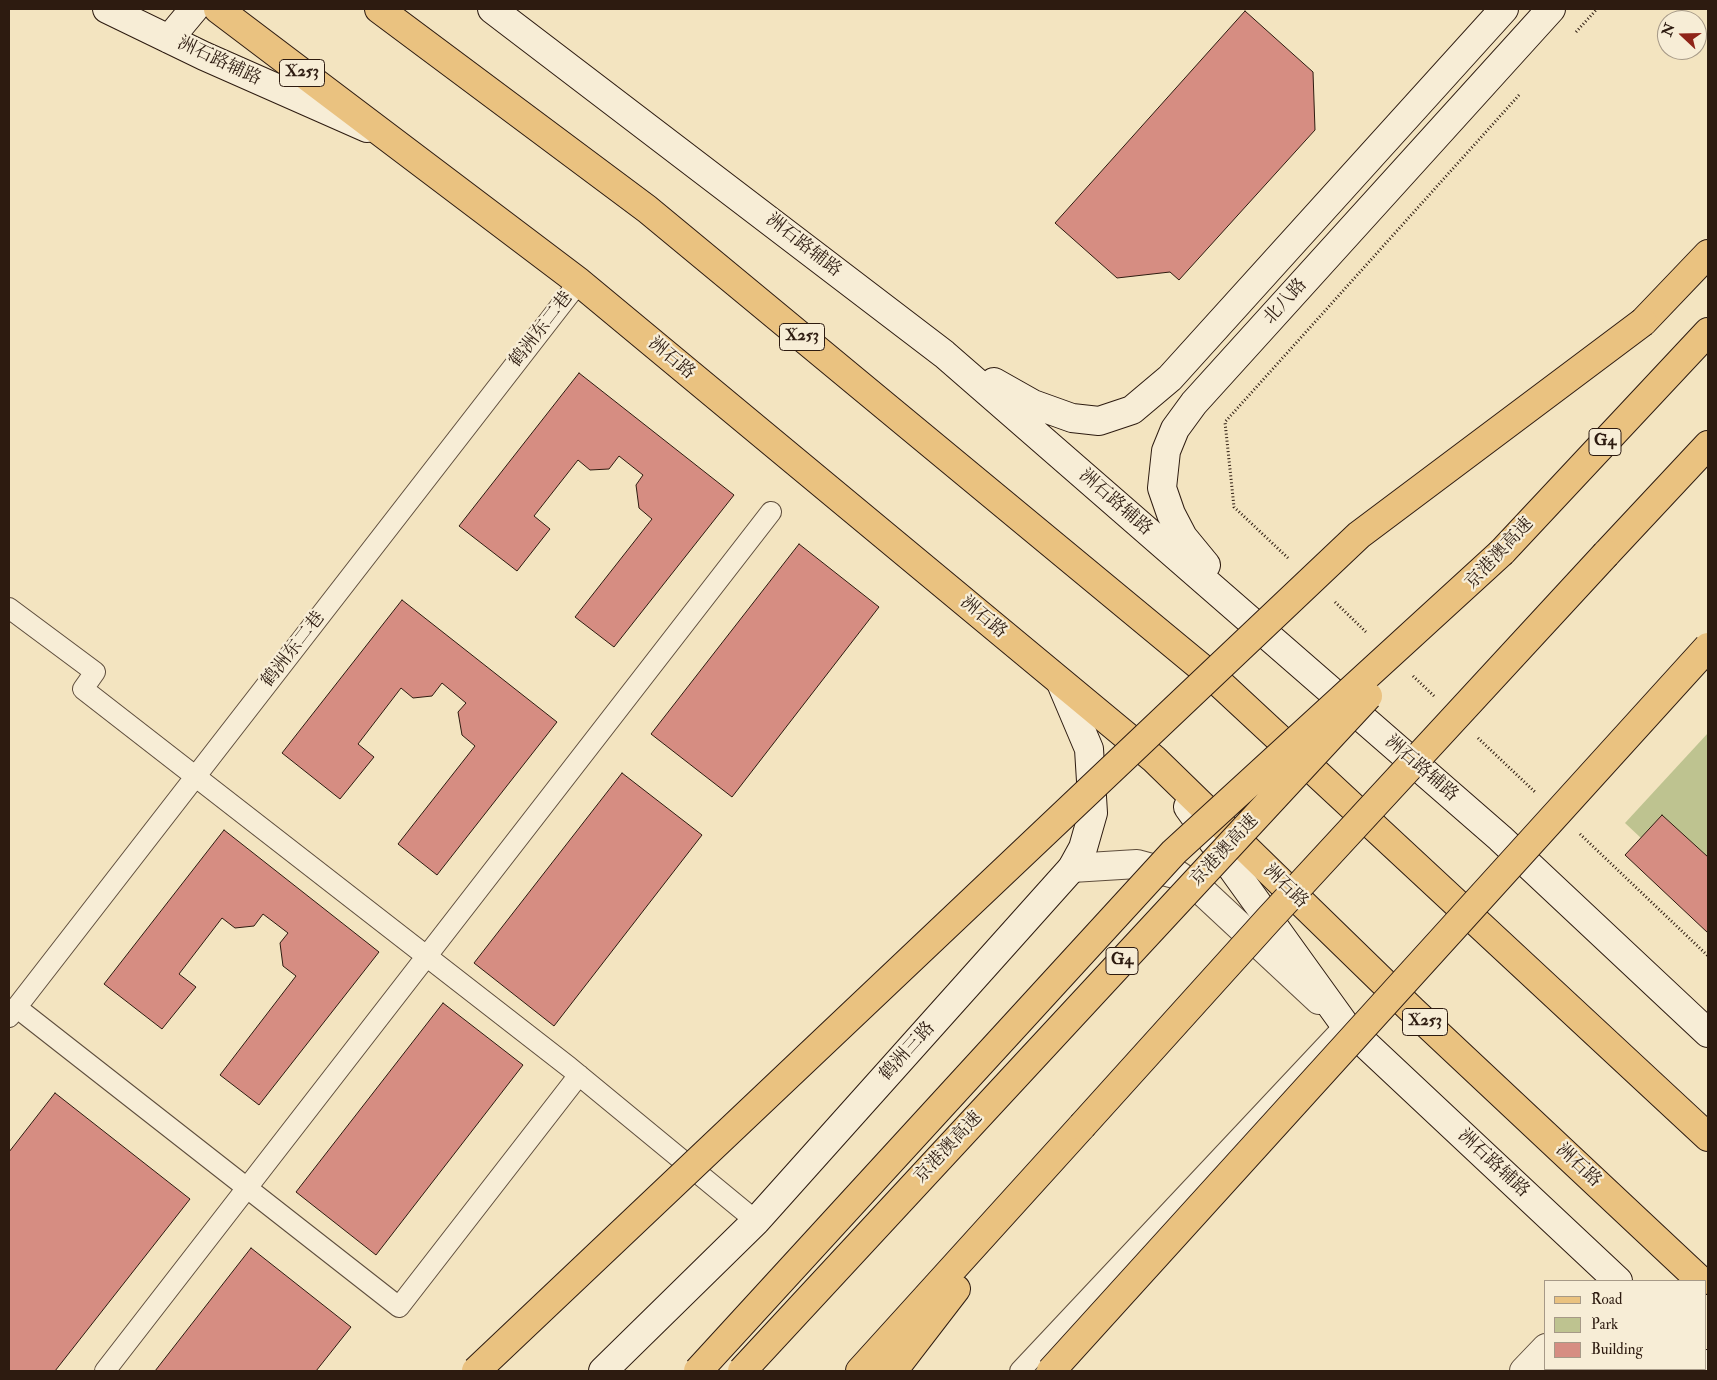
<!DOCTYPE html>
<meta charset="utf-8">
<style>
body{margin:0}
#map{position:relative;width:1717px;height:1380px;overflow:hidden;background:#f3e4c0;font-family:"IM FELL Double Pica",serif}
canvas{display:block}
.frame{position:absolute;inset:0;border:10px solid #2d1b10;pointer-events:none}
.legend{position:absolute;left:1544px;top:1280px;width:162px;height:90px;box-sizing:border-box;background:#f7edd6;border:1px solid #a69987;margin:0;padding:6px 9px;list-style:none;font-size:15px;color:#2d1b10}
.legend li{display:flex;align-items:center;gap:10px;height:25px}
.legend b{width:25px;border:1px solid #a69987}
.north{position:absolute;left:1657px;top:10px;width:50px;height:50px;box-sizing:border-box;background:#f7edd6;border:1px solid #a69987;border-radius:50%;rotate:291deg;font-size:14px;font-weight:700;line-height:20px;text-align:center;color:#2d1b10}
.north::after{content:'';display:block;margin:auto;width:18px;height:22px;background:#8f2418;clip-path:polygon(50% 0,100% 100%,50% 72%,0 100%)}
</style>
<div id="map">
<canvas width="1717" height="1380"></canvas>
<div class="frame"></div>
<ul class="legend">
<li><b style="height:6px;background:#eac280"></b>Road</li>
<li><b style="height:14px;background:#bec390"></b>Park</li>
<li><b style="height:14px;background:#d68d82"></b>Building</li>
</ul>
<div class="north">N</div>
</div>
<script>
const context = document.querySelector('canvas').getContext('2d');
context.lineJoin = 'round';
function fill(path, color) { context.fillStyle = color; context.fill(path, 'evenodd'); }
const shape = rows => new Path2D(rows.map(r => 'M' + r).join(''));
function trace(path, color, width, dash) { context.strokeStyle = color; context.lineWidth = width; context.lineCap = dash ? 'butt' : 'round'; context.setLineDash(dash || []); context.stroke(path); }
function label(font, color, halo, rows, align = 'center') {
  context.font = font + ' "IM FELL Double Pica","Noto Serif SC",serif'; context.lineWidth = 4.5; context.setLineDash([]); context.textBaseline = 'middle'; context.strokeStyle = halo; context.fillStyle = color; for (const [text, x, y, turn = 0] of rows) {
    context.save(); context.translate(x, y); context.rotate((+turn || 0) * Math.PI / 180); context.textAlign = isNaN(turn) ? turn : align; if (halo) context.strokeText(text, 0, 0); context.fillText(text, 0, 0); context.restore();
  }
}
fill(shape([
 [1708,733,1708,901,1625,823]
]), '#bec390');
const building = shape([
 [1245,11,1313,72,1315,130,1179,280,1170,272,1117,278,1055,223,1245,11],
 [579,373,734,495,614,647,575,617,652,519,639,508,636,485,643,475,619,456,609,469,590,470,578,460,534,516,550,529,517,571,459,526,579,373],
 [799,544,879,607,732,797,651,734,799,544],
 [402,600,557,722,437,875,398,844,475,746,462,735,458,712,466,703,442,683,432,696,413,698,401,688,358,744,374,757,340,799,282,753,402,600],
 [622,773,702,835,554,1026,474,963,622,773],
 [1662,815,1708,857,1708,933,1625,855,1662,815],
 [224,830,379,952,259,1105,220,1075,296,976,283,966,280,943,288,933,263,914,254,926,235,928,222,918,179,974,196,987,162,1029,104,984,224,830],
 [443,1003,523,1065,376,1255,296,1192,443,1003],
 [55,1093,190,1199,55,1371,9,1371,9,1152,55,1093],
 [251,1248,351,1327,316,1371,155,1371,251,1248]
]);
fill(building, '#d68d82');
trace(building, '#2d1b10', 1);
const lane = shape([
 [9,608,95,672,83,689,569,1067,756,1221],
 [16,1007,399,1307,579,1075],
 [9,1017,579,282],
 [105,1371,771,512],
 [1020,1371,1345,1025]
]);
const street = shape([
 [1072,868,1137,864,1178,875,1203,892,1319,1000],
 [1524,1371,1546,1348]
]);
const secondary = shape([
 [107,9,204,56,367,128],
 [492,9,944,354,1500,838,1708,1033],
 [169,39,194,9],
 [994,382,1033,404,1072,418,1099,421,1132,410,1170,378,1504,9],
 [1206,565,1183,537,1171,514,1162,488,1166,451,1175,429,1194,403,1551,9],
 [1188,807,1345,1025,1618,1281],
 [1706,1364,1708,1366],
 [603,1371,756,1221,1072,868,1083,848,1093,813,1089,749,1061,683]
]);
const primary = shape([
 [218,9,579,282,1154,759,1412,1010,1701,1281],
 [379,9,647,209,1214,678,1708,1137]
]);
const highway = shape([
 [1643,322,1708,254],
 [1502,552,1708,332],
 [1606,554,1708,445],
 [860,1371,1082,1126],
 [893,1371,956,1289]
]);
trace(lane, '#5e4d3c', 22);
trace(street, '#5e4d3c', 30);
trace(secondary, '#2d1b10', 30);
trace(primary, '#2d1b10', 30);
trace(highway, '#2d1b10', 30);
trace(shape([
 [1576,32,1597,9],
 [1288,558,1234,507,1225,422,1520,94],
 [1335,602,1366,632],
 [1413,676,1434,696],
 [1478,738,1535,792],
 [1580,834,1708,956]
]), '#2d1b10', 3, [1, 2.5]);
trace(lane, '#f7edd6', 20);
trace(street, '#f7edd6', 28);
trace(secondary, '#f7edd6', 28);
trace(primary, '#eac280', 28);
trace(highway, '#eac280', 28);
const highwayBridge = shape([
 [1082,1126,1268,920,1606,554],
 [476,1371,1359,535,1643,322],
 [698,1371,1174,852,1502,552],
 [742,1371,1368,696],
 [1051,1371,1708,647]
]);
trace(highwayBridge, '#2d1b10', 30, []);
trace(highwayBridge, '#eac280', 28);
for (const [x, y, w] of [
 [302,73,45],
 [802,337,45],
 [1605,442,32],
 [1122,961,32],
 [1425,1022,45]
]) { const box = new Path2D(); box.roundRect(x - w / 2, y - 13.5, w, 27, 4); context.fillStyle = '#f7edd6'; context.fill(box); trace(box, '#2d1b10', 1); }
label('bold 16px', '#2d1b10', null, [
 ["X253",302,73],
 ["X253",802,337],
 ["G4",1605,442],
 ["G4",1122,961],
 ["X253",1425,1022]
]);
label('18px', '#2d1b10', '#f7edd6', [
 ["洲石路辅路",219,62,25],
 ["洲石路辅路",803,246,38],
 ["北八路",1286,302,-48],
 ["鹤洲东二巷",542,330,-52],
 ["洲石路",671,359,40],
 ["洲石路辅路",1115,503,41],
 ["京港澳高速",1500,554,-47],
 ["洲石路",983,618,40],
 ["鹤洲东二巷",294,650,-52],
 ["洲石路辅路",1421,769,41],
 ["京港澳高速",1225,851,-47],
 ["洲石路",1285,887,44],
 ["鹤洲三路",908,1052,-48],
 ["京港澳高速",949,1148,-47],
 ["洲石路辅路",1493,1164,43],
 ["洲石路",1578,1166,43]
]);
</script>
